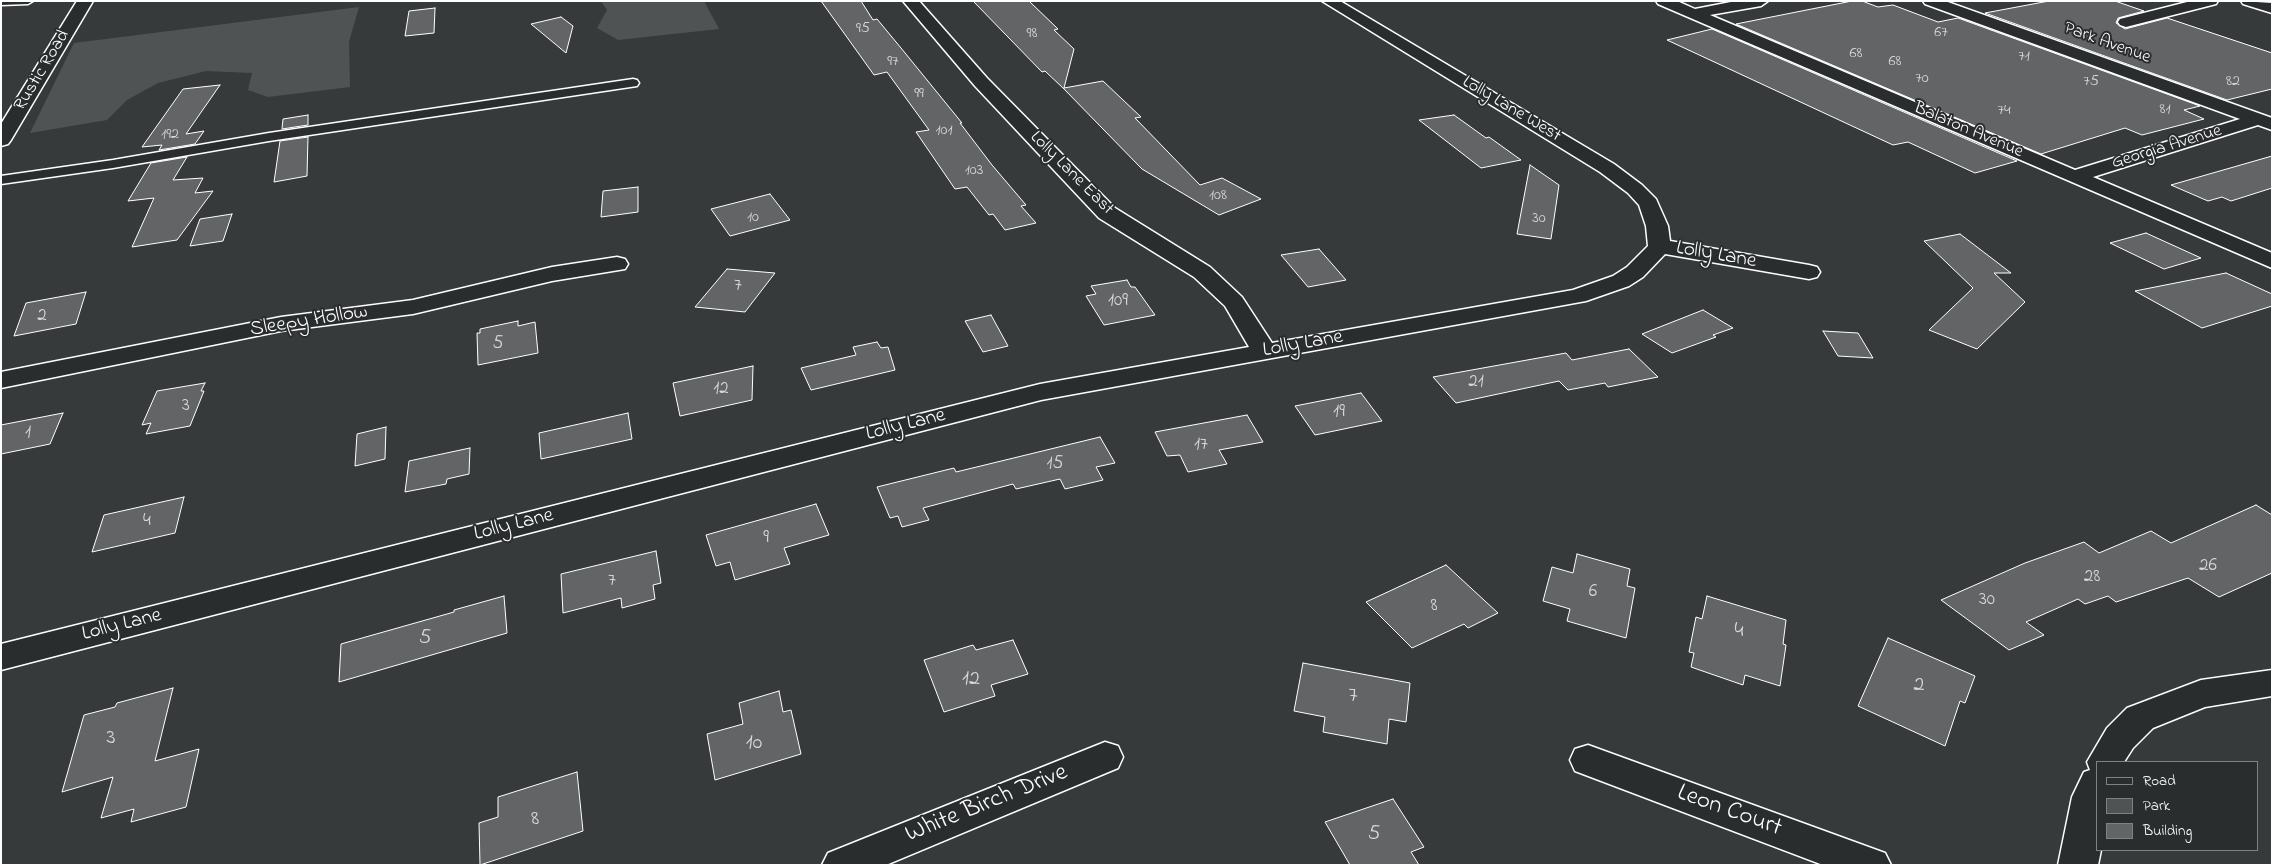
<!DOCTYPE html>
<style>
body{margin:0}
#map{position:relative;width:2273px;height:866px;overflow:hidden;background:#373a3b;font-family:"Indie Flower",sans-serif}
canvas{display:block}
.frame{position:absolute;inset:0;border:2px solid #fff;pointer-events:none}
.legend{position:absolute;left:2096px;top:761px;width:162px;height:90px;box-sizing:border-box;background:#2a2d2e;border:1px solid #7f8182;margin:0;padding:6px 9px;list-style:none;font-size:15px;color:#fff}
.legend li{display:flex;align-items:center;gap:10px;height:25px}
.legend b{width:25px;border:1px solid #7f8182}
</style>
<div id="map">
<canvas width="2273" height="866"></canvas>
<div class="frame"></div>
<ul class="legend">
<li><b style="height:6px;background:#2a2d2e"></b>Road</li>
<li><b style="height:14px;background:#505354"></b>Park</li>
<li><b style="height:14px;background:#636465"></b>Building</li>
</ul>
</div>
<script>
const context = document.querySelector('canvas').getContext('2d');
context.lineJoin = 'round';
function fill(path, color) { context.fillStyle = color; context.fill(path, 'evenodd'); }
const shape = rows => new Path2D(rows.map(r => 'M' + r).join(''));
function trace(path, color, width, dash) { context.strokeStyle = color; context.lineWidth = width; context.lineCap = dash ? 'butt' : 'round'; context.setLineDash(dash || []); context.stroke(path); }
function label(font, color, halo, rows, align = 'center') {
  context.font = font + ' "Indie Flower",sans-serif'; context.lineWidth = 4; context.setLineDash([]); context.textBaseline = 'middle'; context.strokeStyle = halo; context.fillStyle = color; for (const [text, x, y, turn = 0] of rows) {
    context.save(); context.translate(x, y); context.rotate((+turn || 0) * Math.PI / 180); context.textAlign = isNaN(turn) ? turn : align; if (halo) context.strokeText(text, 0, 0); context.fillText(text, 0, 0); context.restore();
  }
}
fill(shape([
 [601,1,704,1,719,29,618,40,597,28,607,10],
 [359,7,349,42,350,87,268,97,248,90,252,73,206,71,158,83,127,100,107,120,30,133,74,43]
]), '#505354');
const building = shape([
 [821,1,861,1,873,20,877,19,901,48,962,123,960,123,992,165,1026,205,1021,206,1036,223,1005,230,993,214,989,215,967,187,955,189,916,132,929,130,887,72,874,75,821,1],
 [973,1,1029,1,1058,29,1054,30,1074,49,1064,88,1103,81,1141,117,1135,118,1200,185,1222,178,1261,199,1219,215,1142,169,1064,89,1045,71,1042,72,973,1],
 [1852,1,1862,1,1878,7,1893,5,1938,22,1958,18,2200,106,2184,110,2204,119,2142,135,2125,128,2041,154,1736,24,1852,1],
 [2049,1,2115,1,2144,11,2118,18,2116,23,2125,29,2167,18,2272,53,2272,89,2227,100,1985,13,2049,1],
 [435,8,434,33,405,36,409,11,435,8],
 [561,17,573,26,566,53,531,24,561,17],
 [1712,29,2017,161,1975,173,1908,142,1893,145,1667,40,1712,29],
 [220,85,186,134,204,131,195,144,159,150,162,145,142,147,183,89,220,85],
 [308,115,308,125,282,129,283,119,308,115],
 [1454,115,1486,138,1489,137,1521,160,1481,168,1419,120,1454,115],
 [308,137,307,176,274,182,280,141,308,137],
 [2272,156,2272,188,2231,201,2222,197,2208,201,2171,185,2272,156],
 [187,157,173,180,203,178,195,193,213,191,177,240,132,247,154,198,128,201,151,163,187,157],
 [1530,165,1559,185,1551,239,1517,234,1530,165],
 [638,187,638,212,601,217,603,191,638,187],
 [770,194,790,220,730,236,711,209,770,194],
 [232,214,223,241,190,246,200,219,232,214],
 [2146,233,2201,258,2164,269,2110,243,2146,233],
 [1960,234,2011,273,1994,273,2025,302,1977,349,1929,330,1973,288,1924,241,1960,234],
 [1319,249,1346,280,1308,287,1281,255,1319,249],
 [727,269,775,273,745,312,695,307,727,269],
 [2226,273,2272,294,2272,306,2202,328,2135,291,2226,273],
 [1127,280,1131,287,1135,287,1155,315,1104,325,1086,296,1096,294,1091,286,1127,280],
 [86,292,76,324,14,336,26,303,86,292],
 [1703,310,1733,328,1713,335,1716,337,1672,353,1642,334,1703,310],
 [991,315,1008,346,983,352,965,321,991,315],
 [518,321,518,326,535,322,538,353,478,365,477,333,480,333,480,329,518,321],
 [1823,331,1858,333,1873,358,1838,356,1823,331],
 [877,342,881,348,888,347,895,370,811,390,801,368,856,355,853,347,877,342],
 [1629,349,1658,377,1608,387,1605,383,1568,390,1559,381,1456,403,1433,377,1566,353,1572,360,1629,349],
 [753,366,752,400,680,416,673,383,753,366],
 [205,383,201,391,204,391,190,426,146,434,151,423,142,425,157,391,205,383],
 [1361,393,1382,421,1315,435,1295,406,1361,393],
 [63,413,50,444,1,454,1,425,63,413],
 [628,413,632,439,541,459,539,433,628,413],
 [1247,415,1263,442,1219,450,1227,464,1188,472,1180,455,1167,456,1155,432,1247,415],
 [386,427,385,459,355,466,357,434,386,427],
 [1100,437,1115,463,1096,467,1103,480,1065,489,1060,479,1016,489,1013,484,923,508,929,520,902,527,898,516,890,518,877,487,954,468,956,472,1100,437],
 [470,448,469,474,447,479,446,484,405,492,409,461,470,448],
 [184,497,175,533,92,552,104,515,184,497],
 [816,504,829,535,784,548,790,564,735,580,730,562,716,566,706,535,816,504],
 [2256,505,2272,515,2272,573,2219,597,2188,578,2116,602,2108,596,2085,604,2078,599,2026,622,2044,635,2009,650,1941,600,2025,563,2084,542,2099,553,2151,531,2171,543,2256,505],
 [656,551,661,583,653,585,655,599,622,608,621,598,563,613,561,574,656,551],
 [1577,554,1630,569,1627,586,1635,588,1626,638,1567,621,1570,609,1543,601,1552,567,1573,573,1577,554],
 [1446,565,1498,613,1468,628,1464,624,1412,648,1366,602,1446,565],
 [504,596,507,633,339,682,341,644,454,612,454,610,504,596],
 [1707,596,1786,620,1783,644,1786,645,1780,686,1745,675,1743,685,1691,667,1694,653,1689,652,1696,617,1702,619,1707,596],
 [1888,638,1975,676,1965,703,1960,701,1945,746,1858,706,1888,638],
 [1013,640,1028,674,991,685,995,696,944,712,924,660,973,645,976,650,1013,640],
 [1303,663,1410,683,1406,722,1389,719,1387,744,1323,732,1325,717,1294,711,1303,663],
 [173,688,155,761,199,749,186,807,131,822,134,809,101,818,113,777,62,792,84,715,115,707,117,703,173,688],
 [779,691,783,712,791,710,801,754,715,780,707,734,743,724,739,703,779,691],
 [577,772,583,831,480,865,479,823,498,817,498,797,577,772],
 [1393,799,1424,847,1411,852,1419,865,1350,865,1325,822,1393,799]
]);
fill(building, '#636465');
trace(building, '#fff', 1);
const service = shape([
 [1,1,33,1,28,4,1,5,1,1],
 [633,79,637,80,639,83,637,86,269,141,113,168,1,184,1,176,113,160,269,133,633,79]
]);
const minor = shape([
 [903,1,919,1,987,78,1115,208,1210,267,1242,297,1272,343,1573,290,1613,276,1627,267,1648,246,1646,226,1639,205,1628,193,1600,172,1322,1,1340,1,1614,164,1642,185,1656,199,1668,226,1670,241,1809,265,1817,267,1820,272,1817,277,1809,279,1665,254,1643,277,1629,286,1586,301,1041,400,1,670,1,644,1040,384,1249,347,1225,306,1194,277,1099,218,975,86,903,1],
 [1656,1,1677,1,1695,9,1736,1,1768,1,1761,6,1710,15,2075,170,2240,119,1925,4,1923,1,1945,1,2272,118,2272,130,2258,125,2093,177,2272,253,2272,268,1658,4,1656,1],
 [2191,1,2218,1,2216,4,2126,27,2120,25,2118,22,2120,19,2191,1],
 [2241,1,2272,3,2272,13,2243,4,2241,1],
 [617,257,625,259,628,264,625,269,552,281,413,314,281,331,1,388,1,372,281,317,413,300,552,267,617,257],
 [2272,670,2272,696,2205,707,2153,728,2133,748,2124,762,2097,762,2097,850,2101,850,2098,865,2058,865,2072,797,2084,772,2090,770,2087,762,2107,728,2127,708,2201,680,2272,670],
 [1105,742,1118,746,1123,757,1118,768,886,865,822,865,828,853,1105,742],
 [1588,745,1885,853,1891,865,1823,865,1575,771,1570,760,1575,749,1588,745]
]);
const tertiary = shape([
 [77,1,93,1,11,140,8,144,1,146,1,124,77,1]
]);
trace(service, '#fff', 3);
trace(minor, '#fff', 3);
trace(tertiary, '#fff', 3);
fill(service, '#2a2d2e');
fill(minor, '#2a2d2e');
fill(tertiary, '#2a2d2e');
label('16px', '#d8d8d8', null, [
 ["95",863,29],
 ["67",1941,33],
 ["98",1032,34],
 ["68",1856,54],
 ["71",2024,57],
 ["97",893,62],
 ["68",1895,62],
 ["70",1922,79],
 ["75",2091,82],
 ["82",2233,82],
 ["99",919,94],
 ["81",2165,110],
 ["74",2004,111],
 ["101",944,131],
 ["192",170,135],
 ["103",974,171],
 ["108",1218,196],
 ["10",753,218],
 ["30",1539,219]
]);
label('18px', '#fff', '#2a2d2e', [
 ["Park Avenue",2107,44,20],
 ["Rustic Road",43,71,-59],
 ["Lolly Lane West",1511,110,31],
 ["Balaton Avenue",1968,131,23],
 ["Georgia Avenue",2167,148,-17],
 ["Lolly Lane East",1071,174,45]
]);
label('19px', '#d8d8d8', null, [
 ["7",738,287],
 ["109",1118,302],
 ["2",42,317],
 ["5",498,345],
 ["21",1476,383],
 ["12",721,390],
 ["3",186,407],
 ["19",1339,413],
 ["1",28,434],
 ["17",1201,446],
 ["15",1055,465],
 ["4",147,522],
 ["9",766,539],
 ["26",2208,567],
 ["28",2092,578],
 ["7",612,582],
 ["6",1593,593],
 ["30",1987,601],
 ["8",1434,607]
]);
label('21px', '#fff', '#2a2d2e', [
 ["Lolly Lane",1716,256,10],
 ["Sleepy Hollow",309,322,-9],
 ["Lolly Lane",1303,345,-10],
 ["Lolly Lane",906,426,-14],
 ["Lolly Lane",514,526,-14],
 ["Lolly Lane",122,626,-14]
]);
label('22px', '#d8d8d8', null, [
 ["4",1739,632],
 ["5",425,639],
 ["12",971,680],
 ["2",1919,686],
 ["7",1353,697],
 ["3",111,739],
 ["10",754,744],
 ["8",535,820],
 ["5",1374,835]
]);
label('25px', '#fff', '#2a2d2e', [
 ["White Birch Drive",987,805,-22],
 ["Leon Court",1729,812,20]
]);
</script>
